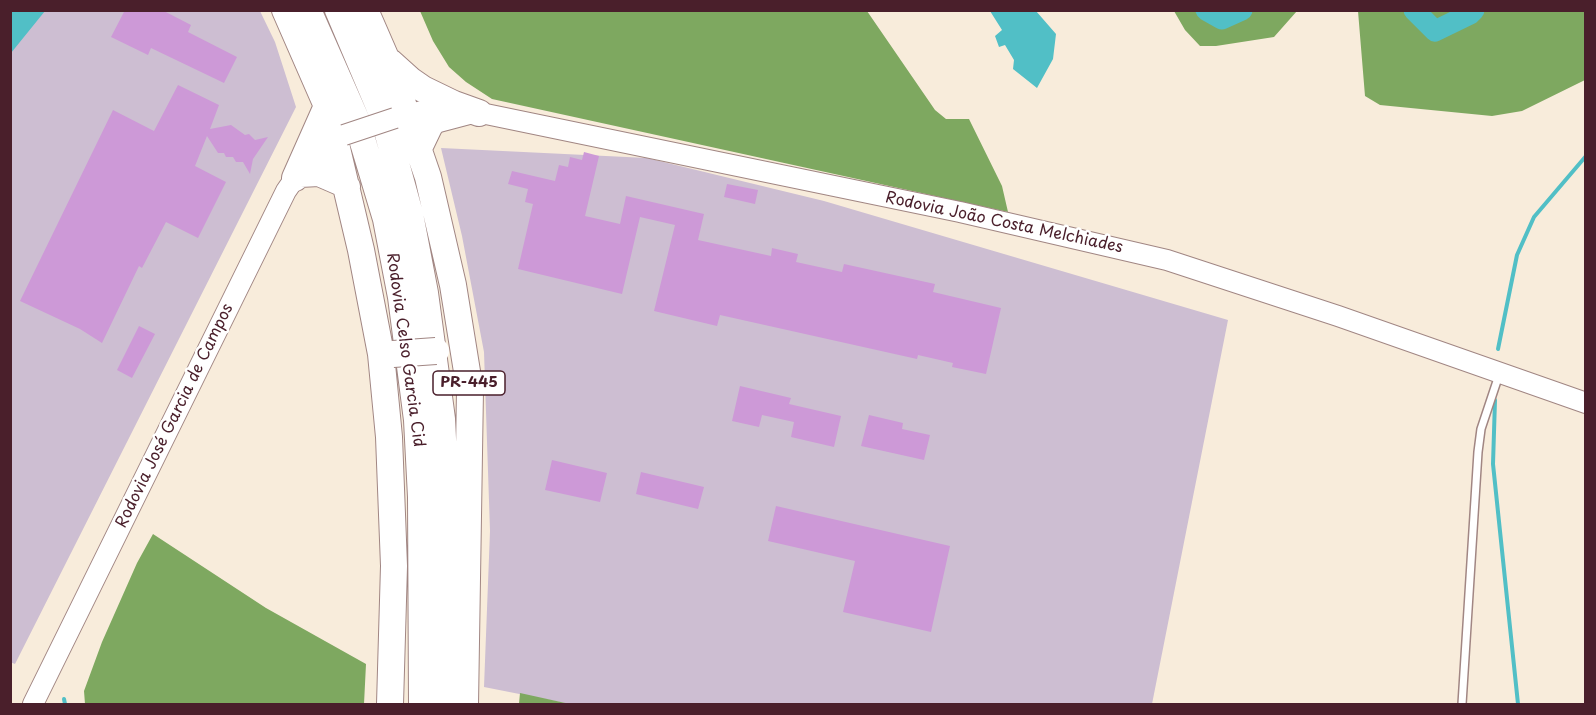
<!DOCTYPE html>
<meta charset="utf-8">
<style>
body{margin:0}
#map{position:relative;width:1596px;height:715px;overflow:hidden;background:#f8ecdb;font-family:"Playpen Sans",sans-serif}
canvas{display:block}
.frame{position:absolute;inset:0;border:12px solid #4a1f2b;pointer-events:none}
</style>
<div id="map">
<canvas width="1596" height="715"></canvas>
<div class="frame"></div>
</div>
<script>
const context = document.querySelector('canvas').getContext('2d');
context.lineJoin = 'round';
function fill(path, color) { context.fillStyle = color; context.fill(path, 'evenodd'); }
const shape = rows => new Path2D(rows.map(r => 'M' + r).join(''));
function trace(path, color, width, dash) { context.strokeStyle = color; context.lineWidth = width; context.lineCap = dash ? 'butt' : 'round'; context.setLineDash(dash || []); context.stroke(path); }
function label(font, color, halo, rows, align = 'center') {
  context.font = font + ' "Playpen Sans",sans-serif'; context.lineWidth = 5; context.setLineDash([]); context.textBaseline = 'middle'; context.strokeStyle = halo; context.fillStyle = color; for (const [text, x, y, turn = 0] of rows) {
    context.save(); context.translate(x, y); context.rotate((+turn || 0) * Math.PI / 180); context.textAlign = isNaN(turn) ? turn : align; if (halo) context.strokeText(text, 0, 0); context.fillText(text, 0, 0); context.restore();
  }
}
fill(shape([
 [10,11,260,11,275,42,296,107,15,664,10,662],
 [441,148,647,158,824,201,1228,320,1152,704,570,704,484,687,490,531,484,352,462,236]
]), '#cdbed2');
fill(shape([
 [420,11,867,11,935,110,946,119,969,119,1002,186,1008,212,492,99,466,82,449,67,433,41],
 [1174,11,1297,11,1274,37,1216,46,1200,46,1185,30],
 [1358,11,1585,11,1585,80,1522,111,1492,116,1380,105,1365,96],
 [153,534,266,608,366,664,364,704,85,704,84,691,102,642,137,563],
 [520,693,570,704,519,704]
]), '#7ea860');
fill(shape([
 [11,10,45,11,11,53,10,11],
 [990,11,1036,11,1056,34,1053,59,1037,88,1013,69,1014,60,1005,45,999,47,995,36,1002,30]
]), '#51bfc6');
trace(shape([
 [1498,349,1517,255,1534,217,1586,156],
 [1495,400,1493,464,1518,704],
 [64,699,65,704]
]), '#51bfc6', 4);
trace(shape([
 [1206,10,1222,19,1242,10],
 [1414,10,1435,31,1470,14,1474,10]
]), '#51bfc6', 21);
fill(shape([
 [125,10,162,10,191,25,188,32,237,57,224,83,151,48,148,55,111,37],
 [178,85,219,105,210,129,231,125,245,135,249,134,255,140,268,137,253,159,250,174,243,162,236,162,233,157,226,157,224,153,218,153,207,136,195,166,226,182,198,238,166,222,142,268,139,266,102,343,80,329,20,301,113,110,154,131],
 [584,152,599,156,585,216,620,224,626,196,704,214,698,240,771,256,772,248,798,254,796,262,842,272,844,264,935,284,933,292,1001,308,986,374,952,367,953,363,918,355,917,359,720,315,717,326,654,311,675,225,640,217,622,294,518,269,533,204,525,202,528,189,508,184,512,171,555,181,559,165,568,167,570,157,582,160],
 [727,184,758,190,755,204,724,197],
 [139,326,155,334,132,378,117,370],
 [740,386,791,398,789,404,841,416,834,447,791,437,794,422,762,415,759,427,732,421],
 [869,415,903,423,902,429,930,435,924,460,861,446],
 [552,460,607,473,600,502,545,490],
 [641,472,704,487,698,509,636,494],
 [776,506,950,546,931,632,843,612,855,561,768,541]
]), '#cd99d7');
const lane = shape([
 [1462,704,1478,452,1481,429,1499,375]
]);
const secondary = shape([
 [395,118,434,108,452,107,960,212,1167,260,1338,316,1586,403],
 [33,704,286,191,295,178,344,135]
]);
const highway = shape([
 [285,10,327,106,361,250,381,354,389,437,394,566,390,704],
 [308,10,356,119,386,219,401,297,417,420,421,497,422,704],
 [338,10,383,116,410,214,425,293,442,419,446,497,447,704],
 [365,10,392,72,428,177,453,285,470,390,465,704],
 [390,62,410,80,423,89,454,104,479,113],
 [419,148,430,125,435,120,469,111],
 [300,174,319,173,342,183,347,187],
 [295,178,327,106]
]);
trace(lane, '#a18683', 10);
trace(secondary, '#a18683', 22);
trace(highway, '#a18683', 28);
trace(lane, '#fff', 7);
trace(secondary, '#fff', 20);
trace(highway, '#fff', 26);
const secondaryBridge = shape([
 [344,135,395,118]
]);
const highwayBridge = shape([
 [393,354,436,351]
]);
trace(secondaryBridge, '#a18683', 22, []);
trace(highwayBridge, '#a18683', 28, []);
trace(secondaryBridge, '#fff', 20);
trace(highwayBridge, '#fff', 26);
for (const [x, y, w] of [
 [469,383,72]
]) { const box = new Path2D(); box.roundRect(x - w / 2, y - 12, w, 24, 4.5); context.fillStyle = '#fff'; context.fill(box); trace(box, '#4a1f2b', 1.5); }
label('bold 15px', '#4a1f2b', null, [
 ["PR-445",469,383]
]);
label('16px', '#4a1f2b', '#fff', [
 ["Rodovia João Costa Melchiades",1004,223,12],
 ["Rodovia Celso Garcia Cid",405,350,82],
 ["Rodovia José Garcia de Campos",175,416,-64]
]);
</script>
